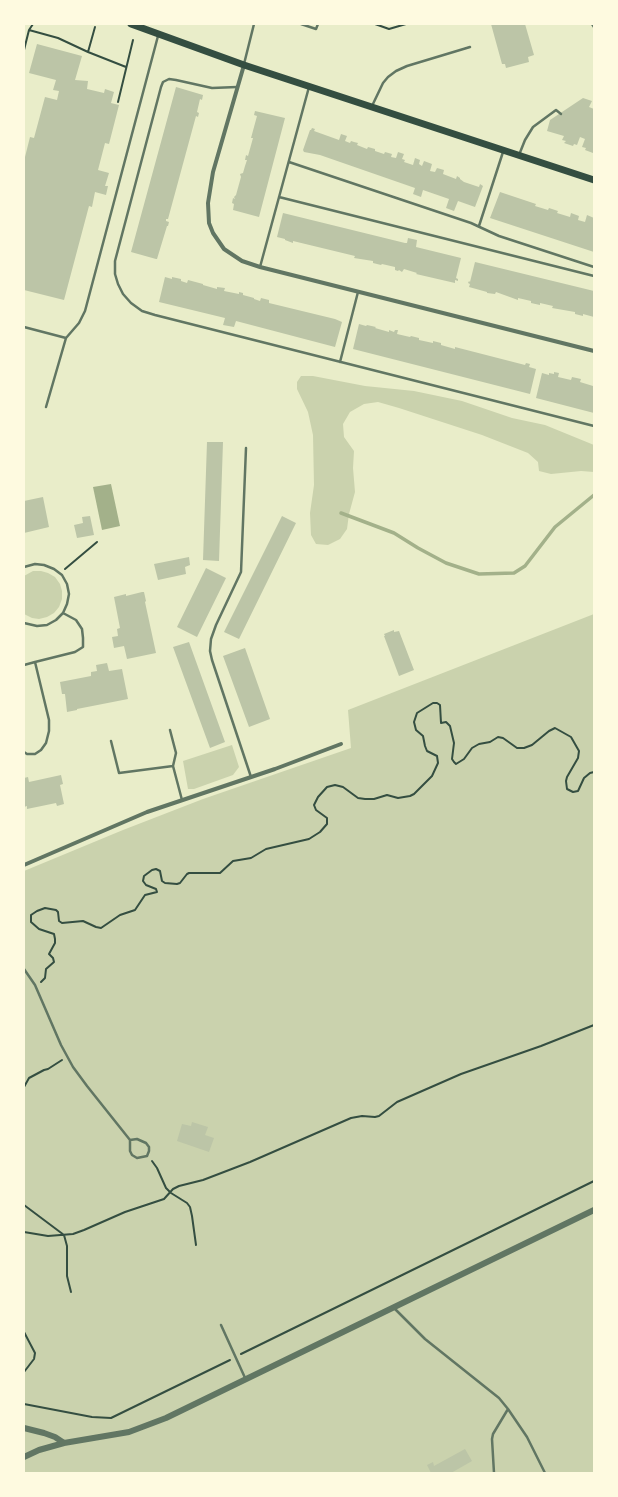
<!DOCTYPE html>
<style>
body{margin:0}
#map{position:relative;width:618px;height:1497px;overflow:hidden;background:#e9edc9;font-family:"Golos Text",sans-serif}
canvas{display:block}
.frame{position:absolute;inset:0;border:25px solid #fefae0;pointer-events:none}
</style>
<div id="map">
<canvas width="618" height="1497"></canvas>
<div class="frame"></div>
</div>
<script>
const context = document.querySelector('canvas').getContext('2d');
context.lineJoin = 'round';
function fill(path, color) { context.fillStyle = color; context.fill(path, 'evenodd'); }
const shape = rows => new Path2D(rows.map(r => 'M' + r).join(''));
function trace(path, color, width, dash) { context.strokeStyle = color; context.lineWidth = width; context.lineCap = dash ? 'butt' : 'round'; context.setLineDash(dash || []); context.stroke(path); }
fill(shape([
 [301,376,313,376,365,386,414,391,462,401,512,418,545,425,594,445,594,472,581,471,551,474,539,471,538,462,528,453,482,435,399,408,378,402,364,404,350,412,343,424,344,437,354,451,353,468,355,492,349,514,347,529,340,539,328,545,316,544,311,535,310,513,314,485,313,435,308,412,297,389,297,382],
 [33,571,41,571,48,573,55,577,60,584,62,591,62,599,59,607,54,613,47,617,39,619,32,618,24,614,24,576],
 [594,614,594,1473,24,1473,24,871,123,830,203,799,351,748,348,710],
 [232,745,239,767,233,775,194,789,188,789,183,761]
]), '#cad2ad');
fill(shape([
 [111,484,120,526,102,530,93,487]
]), '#a3b18a');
trace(shape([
 [341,513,394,533,418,548,446,563,479,574,514,573,525,566,555,527,594,495]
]), '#a3b18a', 3.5);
fill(shape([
 [491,24,525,24,534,55,528,57,529,62,506,68,505,64,502,64],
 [37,44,82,56,75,80,88,81,87,89,104,93,105,89,114,92,111,103,119,105,109,144,105,143,98,170,109,173,105,186,108,186,106,195,95,192,92,207,89,206,64,300,24,290,24,161,30,137,34,138,45,97,57,100,59,91,53,90,56,80,29,73],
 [176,87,203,95,202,100,200,99,197,112,199,113,198,117,196,116,168,219,166,219,166,221,169,222,168,226,167,226,157,259,156,259,131,252],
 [583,98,592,101,589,107,594,109,593,153,585,150,586,148,582,147,585,139,580,137,577,145,574,144,573,146,564,143,566,141,562,140,564,136,547,131,550,120],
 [255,111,285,118,259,217,233,210,234,204,232,203,233,198,235,199,234,197,236,195,241,177,240,174,243,173,245,166,247,160,245,160,246,155,248,156,253,138,251,138,257,116,254,115],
 [312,128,315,129,314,131,339,140,341,134,347,136,345,141,350,143,351,141,354,142,358,143,357,145,367,149,368,147,375,149,375,151,384,154,385,152,392,154,391,157,396,158,398,152,404,154,402,159,405,160,404,162,413,165,415,158,420,160,419,164,422,166,424,161,432,164,430,171,435,172,437,168,444,170,443,174,456,179,457,176,460,178,460,179,464,182,479,187,480,184,483,186,475,207,458,201,454,211,446,208,449,199,423,190,421,197,413,194,415,188,320,155,304,152,303,150,310,130,311,130],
 [500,192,536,204,535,206,548,210,549,208,558,211,557,213,570,217,571,213,579,216,578,220,585,222,587,215,594,218,594,252,490,218],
 [283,213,405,243,407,243,408,238,417,240,416,247,461,258,456,278,458,279,458,281,455,280,455,283,416,274,417,273,404,269,402,272,399,270,398,271,395,270,395,267,382,264,381,265,373,263,373,261,354,258,355,256,293,241,293,243,285,240,285,239,277,237],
 [475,262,594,291,594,317,583,314,583,316,575,314,575,312,552,308,553,306,540,303,540,305,531,303,531,301,518,298,518,300,496,292,495,294,487,293,487,292,469,287,470,284,468,283,469,281,470,282],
 [165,277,172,279,172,277,181,279,181,281,187,283,188,280,203,284,203,285,217,289,217,287,225,288,224,291,239,294,239,292,243,293,243,295,254,298,254,299,260,301,261,298,269,300,269,303,335,319,342,322,335,347,236,321,234,327,223,325,225,318,159,302],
 [359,324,366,326,367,325,376,327,375,328,389,332,389,330,394,332,395,330,398,330,397,334,410,337,411,336,419,338,419,340,433,343,433,341,441,343,441,345,455,349,455,347,525,365,526,363,530,364,529,367,536,369,530,394,353,349],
 [554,372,559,373,558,377,571,380,572,377,581,379,580,382,593,386,594,383,594,413,536,398,542,373,549,375,549,373,554,374],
 [207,442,223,442,219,561,203,560],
 [43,497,49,527,24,533,24,501],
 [90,516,94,535,77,538,74,525,83,523,82,517],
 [282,516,296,523,239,639,224,632],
 [189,557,190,565,185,567,186,574,158,580,154,564],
 [206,568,226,578,197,637,177,627],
 [142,592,144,592,146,601,145,602,156,653,127,659,124,646,114,648,112,637,118,636,117,629,120,628,114,597,126,594,126,596],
 [394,630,394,632,399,631,414,670,399,676,384,636,385,636,384,634],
 [189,642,225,742,210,748,173,647],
 [245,648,270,719,249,727,223,656],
 [107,663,109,671,122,669,128,699,77,709,77,710,67,712,65,694,62,694,60,682,91,676,91,672,97,671,96,665],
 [61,775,63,784,60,785,64,804,57,806,56,803,27,809,27,806,24,807,24,778,28,777,29,782],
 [192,1122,208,1127,205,1135,214,1138,209,1152,177,1141,182,1124,191,1126],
 [465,1449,472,1461,451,1473,431,1473,427,1465,433,1462,434,1466]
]), '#bcc5a7');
trace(shape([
 [375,24,389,29,406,24],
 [29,30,58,38,88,52,95,27],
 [24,50,29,30,33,24],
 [88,52,126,67],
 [118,102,133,40],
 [65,569,97,542],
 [41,982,45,978,46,969,54,962,53,958,49,954,55,943,55,939,54,934,39,929,31,922,31,915,37,911,45,908,56,910,58,912,59,921,62,923,83,921,96,927,101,928,120,915,135,910,145,895,157,892,156,889,146,885,143,881,144,876,152,870,156,869,160,871,162,881,165,883,177,884,180,883,187,874,189,873,220,873,233,861,251,858,266,849,309,839,320,832,327,824,327,818,316,810,314,805,318,797,327,787,335,785,343,787,358,798,365,799,374,799,387,795,398,798,410,796,414,794,432,776,438,763,437,756,427,751,425,746,423,736,416,730,414,722,417,713,433,703,437,703,440,705,441,723,446,722,450,726,454,743,452,759,454,762,456,764,464,759,472,748,479,744,490,742,498,737,503,738,517,748,524,748,532,745,549,731,555,728,571,737,579,751,578,758,567,777,566,781,567,789,573,792,578,791,584,778,590,773,594,772],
 [24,1087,29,1078,44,1070,48,1069,62,1060],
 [152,1161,157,1168,166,1188,171,1193,187,1203,190,1207,192,1216,196,1245],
 [24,1205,64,1235,67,1246,67,1276,71,1292],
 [24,1232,48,1236,73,1234,84,1230,125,1212,164,1199,173,1189,179,1186,203,1180,250,1162,351,1118,362,1116,375,1117,379,1116,397,1102,461,1074,541,1046,594,1025],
 [24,1332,35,1353,34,1359,24,1372],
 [241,1354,594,1181],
 [24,1404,92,1417,111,1418,230,1360]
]), '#344e41', 2);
trace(shape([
 [301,24,316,29,318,24],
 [592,24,594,27],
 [244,64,254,24],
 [237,87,212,88,176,80,169,79,163,82,161,87,115,261,115,274,118,284,123,294,131,303,142,311,155,315,594,426],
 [372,106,383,83,388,77,396,71,407,66,470,47],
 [519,155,525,140,533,127,556,110,561,114],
 [289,162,471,223,499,236,594,267],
 [279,197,594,276],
 [479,226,503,152],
 [260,267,309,87],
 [24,327,66,338],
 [340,362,358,292],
 [46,407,66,338,79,323,85,311,158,36],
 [246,448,241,572,216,625,211,639,210,651,212,660,251,777],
 [24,567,35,564,44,565,54,569,62,575,67,584,69,594,67,604,63,613,56,620,47,625,37,626,24,623],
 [24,665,35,662],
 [170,730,176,753,173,766,182,800],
 [111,741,119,773,173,766],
 [24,752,27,754,35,754,41,750,46,743,49,731,49,720,35,662,75,652,83,647,83,638,82,629,76,620,63,613],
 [24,969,35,985,61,1045,73,1067,87,1086,130,1140,130,1151,132,1155,137,1158,147,1156,149,1151,149,1147,146,1143,137,1139,130,1140],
 [394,1308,425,1339,499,1398,508,1409,527,1437,545,1473],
 [221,1325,246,1380],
 [494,1473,492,1439,493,1434,508,1409]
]), '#617663', 2.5);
trace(shape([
 [244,65,213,172,208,203,209,223,213,233,224,249,242,261,260,267,594,351],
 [24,865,147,812,275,769,341,744]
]), '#617663', 4);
trace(shape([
 [24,1428,44,1433,55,1437,64,1443],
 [24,1457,39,1450,64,1443,129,1432,166,1418,594,1210]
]), '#617663', 6);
trace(shape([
 [131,24,244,65,594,180]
]), '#344e41', 7);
</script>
